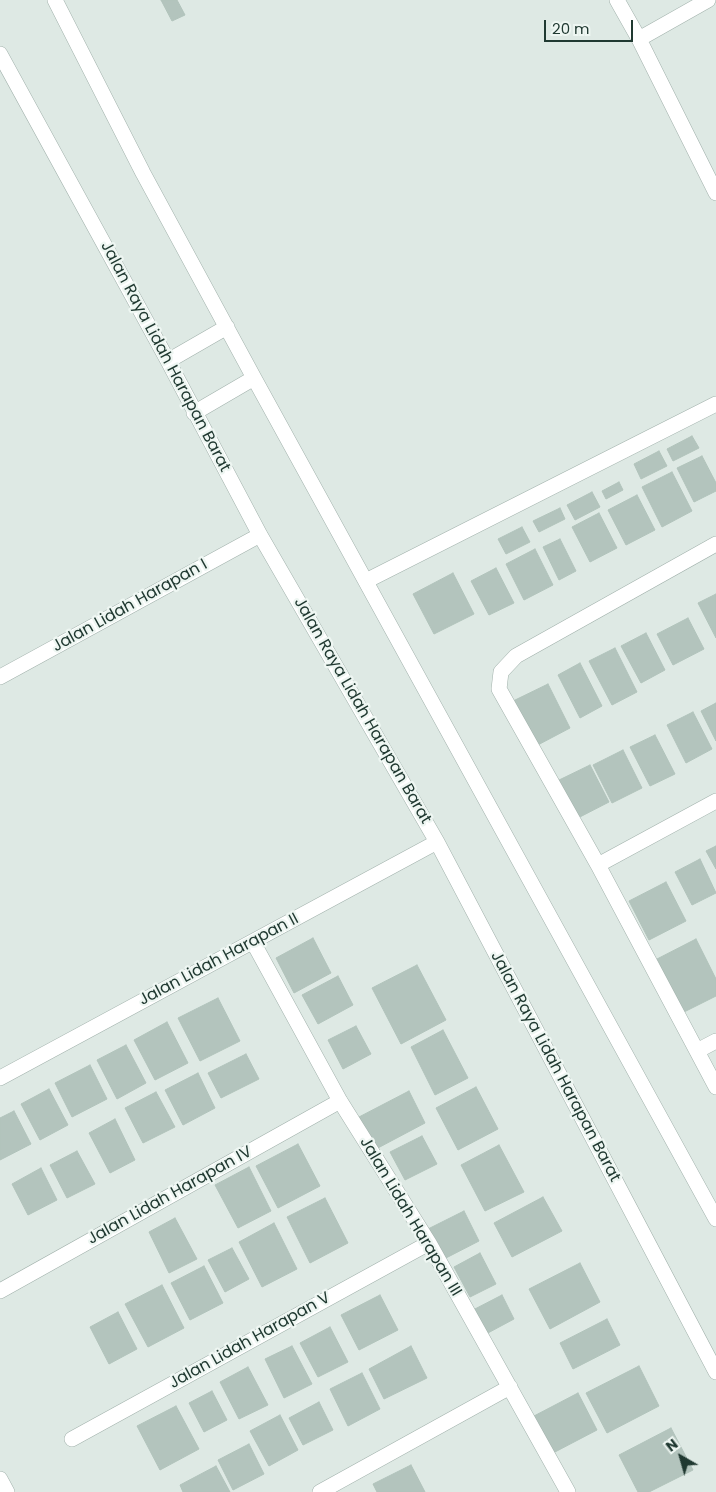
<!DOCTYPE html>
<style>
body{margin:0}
#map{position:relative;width:716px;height:1492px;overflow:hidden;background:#dee9e4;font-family:Poppins,sans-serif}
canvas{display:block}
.north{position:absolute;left:656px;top:1432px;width:50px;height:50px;-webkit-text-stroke:4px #eef6f2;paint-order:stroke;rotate:322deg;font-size:14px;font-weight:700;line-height:20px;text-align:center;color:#203931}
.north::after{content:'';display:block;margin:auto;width:18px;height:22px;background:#203931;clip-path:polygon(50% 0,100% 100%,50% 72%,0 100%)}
.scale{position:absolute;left:544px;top:20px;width:89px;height:22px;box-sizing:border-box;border:2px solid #203931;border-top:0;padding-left:6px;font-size:15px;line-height:18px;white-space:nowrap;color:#203931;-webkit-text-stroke:4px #eef6f2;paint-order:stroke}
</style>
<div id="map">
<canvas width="716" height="1492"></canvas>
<div class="north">N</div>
<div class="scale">20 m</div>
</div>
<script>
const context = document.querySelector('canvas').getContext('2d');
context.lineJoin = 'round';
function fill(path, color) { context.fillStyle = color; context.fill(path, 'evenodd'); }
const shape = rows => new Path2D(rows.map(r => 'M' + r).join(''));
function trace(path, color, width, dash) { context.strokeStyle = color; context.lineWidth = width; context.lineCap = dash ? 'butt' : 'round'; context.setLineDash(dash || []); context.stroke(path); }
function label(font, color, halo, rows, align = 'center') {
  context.font = font + ' Poppins,sans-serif'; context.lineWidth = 4.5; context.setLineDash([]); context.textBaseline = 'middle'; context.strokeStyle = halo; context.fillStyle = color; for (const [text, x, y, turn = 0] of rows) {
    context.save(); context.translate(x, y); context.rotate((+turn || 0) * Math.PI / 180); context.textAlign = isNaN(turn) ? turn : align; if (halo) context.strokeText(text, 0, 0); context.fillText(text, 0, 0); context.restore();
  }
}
const building = shape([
 [161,0,177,0,185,15,172,21,161,0],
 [692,436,699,448,673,461,667,449,692,436],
 [659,451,667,466,641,479,634,464,659,451],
 [702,456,716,483,716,491,694,502,677,468,702,456],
 [672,472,692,511,662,527,642,487,672,472],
 [619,482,623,490,606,499,602,491,619,482],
 [592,492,600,507,575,520,567,505,592,492],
 [637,495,655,530,626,545,608,510,637,495],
 [560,508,565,519,539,532,533,521,560,508],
 [599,513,617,548,590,562,572,527,599,513],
 [522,527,530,542,506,554,498,539,522,527],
 [560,539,576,571,559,580,543,547,560,539],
 [535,549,553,585,524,600,506,564,535,549],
 [496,568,514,603,489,615,471,581,496,568],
 [453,573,474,614,434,634,413,594,453,573],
 [716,594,716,638,698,603,716,594],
 [688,618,704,649,673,665,657,634,688,618],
 [646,633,665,670,641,683,621,646,646,633],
 [615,648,637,692,612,705,589,661,615,648],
 [580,663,602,706,580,718,558,675,580,663],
 [548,684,570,728,534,747,511,702,548,684],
 [716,703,716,741,701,711,716,703],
 [693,712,712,749,686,763,667,725,693,712],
 [655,735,675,774,650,786,630,747,655,735],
 [623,750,642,788,612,803,593,765,623,750],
 [590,765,609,802,574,820,555,782,590,765],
 [716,846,716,869,706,851,716,846],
 [700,859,716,893,692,905,675,872,700,859],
 [666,882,686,921,649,940,629,901,666,882],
 [313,938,331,973,294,993,276,958,313,938],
 [696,939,716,979,716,996,684,1012,657,959,696,939],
 [417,965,446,1020,401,1044,372,988,417,965],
 [338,976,353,1005,318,1024,302,995,338,976],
 [218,998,240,1041,200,1061,178,1018,218,998],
 [167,1022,188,1063,155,1080,134,1040,167,1022],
 [356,1026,371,1054,343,1069,328,1040,356,1026],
 [443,1030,468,1078,435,1095,411,1047,443,1030],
 [126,1045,146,1083,117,1099,97,1060,126,1045],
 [246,1054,259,1079,221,1098,208,1073,246,1054],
 [90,1065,107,1099,72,1117,55,1083,90,1065],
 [198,1073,215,1108,183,1125,165,1090,198,1073],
 [476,1087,498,1129,458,1150,436,1108,476,1087],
 [49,1089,68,1125,40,1140,21,1104,49,1089],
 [409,1091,425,1123,376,1149,359,1117,409,1091],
 [156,1092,175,1127,143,1143,125,1108,156,1092],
 [14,1111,31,1144,0,1160,0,1118,14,1111],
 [115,1119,135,1160,110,1173,89,1133,115,1119],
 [422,1136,437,1164,405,1180,390,1152,422,1136],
 [298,1144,320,1186,278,1208,256,1166,298,1144],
 [499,1145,524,1192,485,1211,461,1165,499,1145],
 [77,1151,95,1184,67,1198,50,1165,77,1151],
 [249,1167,271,1211,238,1228,215,1185,249,1167],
 [41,1168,57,1200,28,1215,12,1184,41,1168],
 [543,1197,562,1231,512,1257,494,1223,543,1197],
 [325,1198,348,1243,310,1263,287,1217,325,1198],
 [464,1211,479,1241,444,1259,428,1229,464,1211],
 [175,1218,197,1259,169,1273,149,1232,175,1218],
 [274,1223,297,1269,262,1287,239,1242,274,1223],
 [232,1248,249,1279,225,1292,208,1260,232,1248],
 [480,1253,496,1284,470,1297,454,1267,480,1253],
 [580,1263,600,1302,550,1329,529,1289,580,1263],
 [204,1266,223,1303,190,1320,171,1283,204,1266],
 [162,1285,184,1328,148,1347,125,1304,162,1285],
 [380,1295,398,1330,359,1350,341,1315,380,1295],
 [502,1295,514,1319,486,1334,473,1310,502,1295],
 [118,1312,137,1349,109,1364,90,1327,118,1312],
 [607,1319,620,1345,573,1369,560,1343,607,1319],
 [330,1327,348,1362,318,1377,300,1343,330,1327],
 [292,1346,312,1384,284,1398,265,1359,292,1346],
 [411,1346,427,1378,384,1399,369,1369,411,1346],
 [639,1366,659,1406,607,1433,586,1393,639,1366],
 [248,1367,268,1405,239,1419,220,1382,248,1367],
 [362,1373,380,1409,348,1426,330,1389,362,1373],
 [212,1391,227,1420,204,1432,189,1403,212,1391],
 [578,1393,597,1430,553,1453,534,1416,578,1393],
 [319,1402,333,1430,303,1445,289,1418,319,1402],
 [176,1406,199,1449,160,1470,137,1426,176,1406],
 [280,1415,298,1450,269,1466,250,1431,280,1415],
 [671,1428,693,1470,649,1492,638,1492,619,1455,671,1428],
 [249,1444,264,1474,233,1490,218,1460,249,1444],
 [411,1465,425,1492,377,1492,373,1484,411,1465],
 [216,1466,230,1492,183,1492,180,1485,216,1466]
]);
fill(building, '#b3c4bd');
trace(building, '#b1c3bb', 1);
const minor = shape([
 [55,0,143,173,254,378,716,1219],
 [617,0,639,39,716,193],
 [639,39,708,0],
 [0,54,168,361,260,535,437,842,716,1372],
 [168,361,227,327],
 [194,413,254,378],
 [716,544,516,656,501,672,499,689,598,865,716,1087],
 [366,581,716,404],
 [0,677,260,535],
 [598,865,716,801],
 [253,942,340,1101,429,1243,568,1492],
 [697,1051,716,1041],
 [0,1078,437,842],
 [0,1291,340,1101],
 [72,1439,429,1243],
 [0,1479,7,1492],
 [320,1492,510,1387]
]);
trace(minor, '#a1b1ab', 16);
trace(minor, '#fff', 15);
label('16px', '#203931', '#eef6f2', [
 ["Jalan Raya Lidah Harapan Barat",165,357,62],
 ["Jalan Lidah Harapan I",130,606,-29],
 ["Jalan Raya Lidah Harapan Barat",362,711,60],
 ["Jalan Lidah Harapan II",219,960,-28],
 ["Jalan Raya Lidah Harapan Barat",555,1067,62],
 ["Jalan Lidah Harapan IV",170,1196,-29],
 ["Jalan Lidah Harapan III",410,1217,59],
 ["Jalan Lidah Harapan V",250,1341,-29]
]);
</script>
